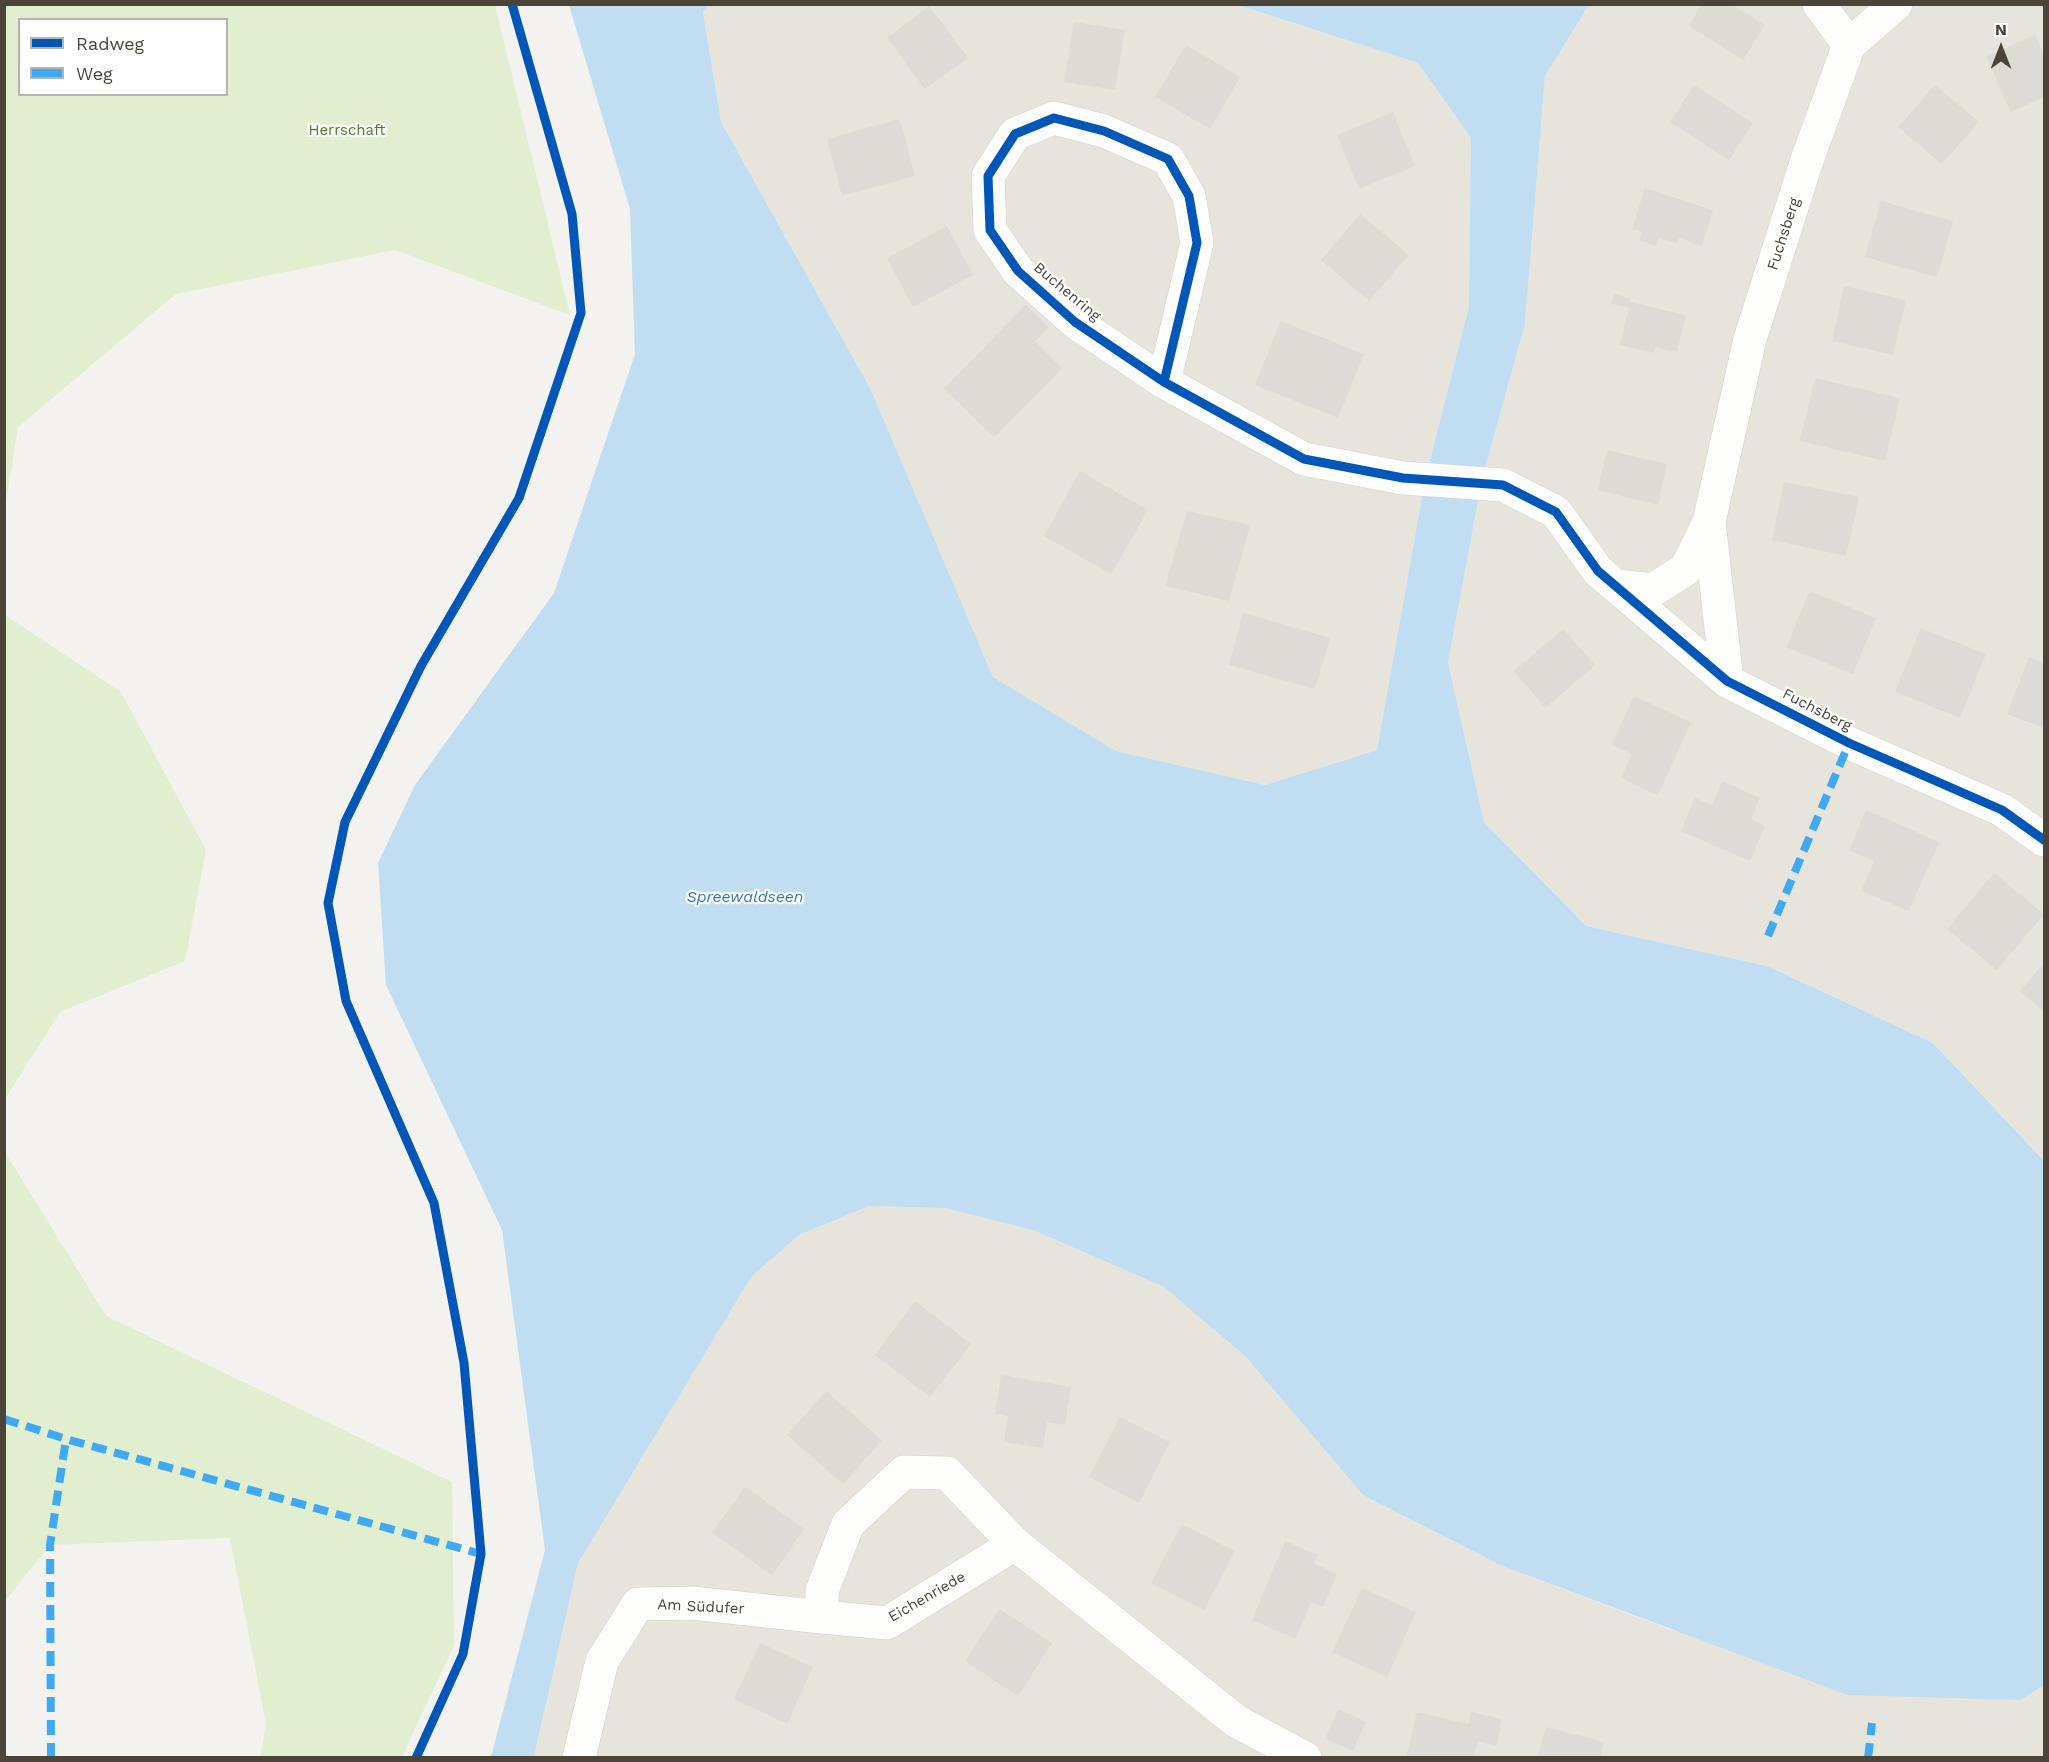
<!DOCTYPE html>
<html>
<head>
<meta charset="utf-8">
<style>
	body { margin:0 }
	#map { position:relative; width:2049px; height:1762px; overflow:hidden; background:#f4f2ee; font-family:"Work Sans",sans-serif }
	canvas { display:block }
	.frame { position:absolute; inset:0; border:6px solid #4b4439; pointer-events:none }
	.legend { position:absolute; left:18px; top:18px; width:210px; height:78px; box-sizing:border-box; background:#fff; border:2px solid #b7b4b0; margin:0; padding:8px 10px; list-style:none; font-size:18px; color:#4b4439 }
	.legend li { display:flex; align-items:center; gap:12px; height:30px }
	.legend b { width:30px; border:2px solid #b7b4b0 }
	.north { position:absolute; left:1971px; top:18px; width:60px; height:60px; -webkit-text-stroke:4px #fff; paint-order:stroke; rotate:0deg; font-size:16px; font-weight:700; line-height:24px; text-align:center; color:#4b4439 }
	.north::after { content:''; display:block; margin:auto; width:21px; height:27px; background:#4b4439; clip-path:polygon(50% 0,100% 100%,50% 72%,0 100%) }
</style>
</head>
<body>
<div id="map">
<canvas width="2049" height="1762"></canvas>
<div class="frame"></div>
<ul class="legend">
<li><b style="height:8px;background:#0057b8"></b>Radweg</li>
<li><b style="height:8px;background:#3fa9f5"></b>Weg</li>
</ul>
<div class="north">N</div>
</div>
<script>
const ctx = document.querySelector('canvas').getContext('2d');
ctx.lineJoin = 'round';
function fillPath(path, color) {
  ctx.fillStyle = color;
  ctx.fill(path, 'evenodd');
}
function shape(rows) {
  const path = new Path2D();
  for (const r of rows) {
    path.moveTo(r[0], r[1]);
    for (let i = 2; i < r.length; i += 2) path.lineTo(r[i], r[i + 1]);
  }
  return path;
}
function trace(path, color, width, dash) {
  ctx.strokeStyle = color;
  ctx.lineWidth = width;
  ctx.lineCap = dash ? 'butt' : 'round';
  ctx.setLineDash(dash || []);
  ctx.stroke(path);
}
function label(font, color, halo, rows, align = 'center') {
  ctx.font = font + ' "Work Sans",sans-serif';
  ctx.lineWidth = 4.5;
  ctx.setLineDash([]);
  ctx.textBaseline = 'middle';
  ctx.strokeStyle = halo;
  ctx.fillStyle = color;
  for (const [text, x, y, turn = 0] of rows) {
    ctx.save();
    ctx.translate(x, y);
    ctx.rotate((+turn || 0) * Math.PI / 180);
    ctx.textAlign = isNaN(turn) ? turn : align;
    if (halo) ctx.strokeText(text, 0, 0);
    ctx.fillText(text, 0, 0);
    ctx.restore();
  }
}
const residential = shape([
	[709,4,1238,5,1418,63,1471,138,1469,306,1425,480,1377,750,1265,785,1116,751,993,677,871,390,721,122,703,12],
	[1589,5,2044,5,2044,1161,1933,1043,1767,966,1586,926,1484,822,1448,663,1482,479,1525,324,1545,76],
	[869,1206,945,1208,1033,1230,1164,1287,1246,1357,1363,1495,1500,1565,1671,1630,2021,1700,2044,1685,2044,1758,534,1758,578,1563,660,1423,751,1277,799,1235]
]);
const green = shape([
	[5,4,495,5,570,315,395,250,176,294,18,427,5,509],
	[20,20,226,20,226,94,20,94],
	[5,615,121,692,206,850,185,961,60,1012,5,1099],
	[5,1152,106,1316,452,1482,454,1645,402,1757,260,1757,266,1724,230,1538,50,1545,5,1601]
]);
const water = shape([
	[569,5,709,5,703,12,721,122,871,390,993,677,1116,751,1265,785,1377,750,1425,480,1469,306,1471,138,1418,63,1238,5,1589,5,1545,76,1525,324,1482,479,1448,663,1484,822,1586,926,1767,966,1933,1043,2044,1161,2044,1685,2021,1700,1848,1695,1500,1565,1363,1495,1246,1357,1164,1287,1033,1230,945,1208,869,1206,799,1235,751,1277,578,1563,534,1757,491,1757,545,1550,502,1230,386,985,378,863,415,785,554,593,635,354,630,209]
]);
const building = shape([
	[1702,4,1731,4,1765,25,1743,60,1689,26],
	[929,6,968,58,925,89,887,38],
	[1074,22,1125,30,1115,90,1064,82],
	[2035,35,2044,55,2044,97,2011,112,1986,57],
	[1186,45,1240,77,1210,129,1155,97],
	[1694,85,1753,123,1729,160,1670,122],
	[1935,85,1979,122,1942,164,1898,127],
	[1393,112,1415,166,1359,189,1337,135],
	[900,119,915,176,842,196,827,139],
	[1645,188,1713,210,1702,246,1679,238,1677,244,1659,238,1656,246,1639,240,1642,232,1632,229],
	[1881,201,1953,221,1937,277,1865,257],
	[1360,214,1409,255,1369,301,1321,260],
	[947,226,973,275,913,307,887,258],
	[1844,286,1906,300,1893,355,1832,341],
	[1614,294,1631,299,1630,302,1686,315,1677,352,1655,347,1654,353,1620,345,1629,308,1612,304],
	[1026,304,1049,327,1035,341,1062,368,994,437,944,389],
	[1281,321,1364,354,1338,418,1255,385],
	[1815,378,1900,398,1885,461,1800,441],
	[1607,450,1667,464,1658,505,1598,490],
	[1080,471,1148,510,1111,574,1044,536],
	[1784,482,1859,497,1846,556,1772,540],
	[1187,511,1250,525,1229,601,1165,586],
	[1810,591,1876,618,1853,674,1786,647],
	[1243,613,1330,638,1315,689,1229,665],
	[1921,628,1986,654,1960,718,1895,692],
	[1563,629,1595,665,1545,708,1514,671],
	[2029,657,2044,663,2044,728,2007,714],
	[1634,696,1691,722,1658,796,1621,778,1632,754,1612,745],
	[1722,781,1760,798,1751,819,1765,826,1750,861,1681,831,1695,798,1712,805],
	[1866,810,1939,842,1909,911,1861,891,1874,861,1849,850],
	[1994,873,2044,914,1997,970,1947,929],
	[2044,963,2044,1012,2020,991],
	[915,1301,971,1344,930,1397,875,1355],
	[1001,1375,1071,1387,1065,1425,1047,1422,1043,1448,1004,1442,1008,1416,995,1414],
	[826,1391,882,1440,843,1484,787,1435],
	[1120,1417,1170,1442,1139,1503,1089,1477],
	[745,1487,804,1529,772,1575,712,1533],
	[1182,1524,1235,1551,1204,1610,1151,1583],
	[1285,1541,1318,1555,1314,1563,1337,1574,1323,1607,1311,1602,1296,1639,1252,1620],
	[1362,1588,1416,1612,1387,1677,1332,1652],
	[999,1609,1052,1643,1018,1696,965,1661],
	[760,1643,813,1667,787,1724,734,1699],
	[1338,1709,1366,1722,1353,1751,1325,1739],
	[1417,1712,1468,1724,1471,1712,1502,1719,1496,1746,1478,1741,1474,1758,1406,1758],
	[1546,1727,1604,1742,1600,1758,1538,1758]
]);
const minor = shape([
	[1819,4,1849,45],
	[1164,382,1197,243,1189,196,1168,159,1104,131,1054,118,1015,134,988,176,990,230,1018,271,1075,322,1164,382,1304,459,1403,478,1503,485,1556,512,1598,571,1727,681,1849,743,2002,810,2044,840],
	[1617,586,1653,590,1686,569,1709,522],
	[1727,681,1709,522,1750,339,1807,160,1849,45,1896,4],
	[1015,1544,887,1623,822,1617,822,1591,848,1524,904,1472,947,1473,1015,1544,1236,1721,1305,1758],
	[579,1758,602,1661,638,1604,692,1603,822,1617]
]);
const quiet = shape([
	[1768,936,1849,743],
	[4,1419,66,1439,481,1554],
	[51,1758,50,1545,66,1439],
	[1868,1758,1872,1723]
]);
const cycleway = shape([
	[1164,382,1197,243,1189,196,1168,159,1104,131,1054,118,1015,134,988,176,990,230,1018,271,1075,322,1164,382,1304,459,1403,478,1503,485,1556,512,1598,571,1727,681,1849,743,2002,810,2044,840],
	[416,1758,463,1654,481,1554,464,1363,434,1203,346,1001,328,903,345,822,421,666,519,498,581,313,572,214,512,4]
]);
const parkNames = [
	["Herrschaft",347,131]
];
const streetNames = [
	["Fuchsberg",1784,234,-72],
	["Buchenring",1067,292,40],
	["Fuchsberg",1817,710,27],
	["Eichenriede",927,1597,-30],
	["Am Südufer",701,1607,3]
];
const waterNames = [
	["Spreewaldseen",745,897]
];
fillPath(residential, '#e7e4dc');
fillPath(green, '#e1eecf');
fillPath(water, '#c0ddf1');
fillPath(building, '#dedbd6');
trace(minor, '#d2d0cb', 34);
trace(minor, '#fdfdfc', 33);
trace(quiet, '#3fa9f5', 8, [15, 8]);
trace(cycleway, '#0057b8', 9);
label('15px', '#4a7f2a', '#fff', parkNames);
label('15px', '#4b4439', '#fff', streetNames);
label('italic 16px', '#2e7ab2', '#fff', waterNames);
</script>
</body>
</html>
